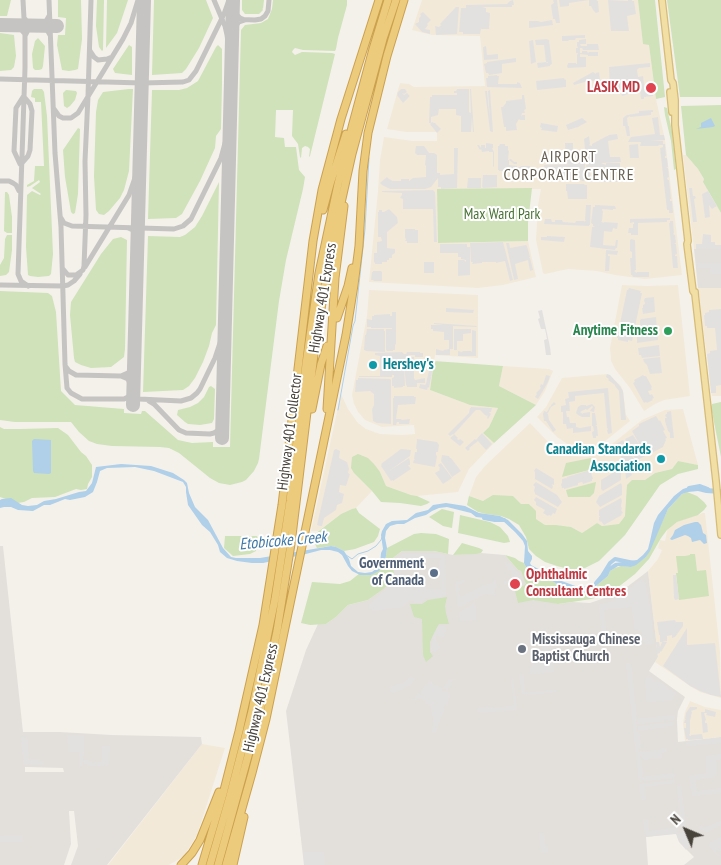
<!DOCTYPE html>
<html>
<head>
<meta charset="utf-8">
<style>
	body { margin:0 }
	#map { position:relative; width:721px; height:865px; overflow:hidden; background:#f4f1eb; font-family:"PT Sans Narrow",sans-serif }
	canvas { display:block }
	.north { position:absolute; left:661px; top:805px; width:50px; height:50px; -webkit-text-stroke:4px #fff; paint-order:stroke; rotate:315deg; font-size:14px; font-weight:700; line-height:20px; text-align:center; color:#47423a }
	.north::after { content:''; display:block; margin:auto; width:18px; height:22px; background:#47423a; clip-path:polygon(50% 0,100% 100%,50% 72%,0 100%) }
</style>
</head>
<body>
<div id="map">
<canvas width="721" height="865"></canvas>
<div class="north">N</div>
</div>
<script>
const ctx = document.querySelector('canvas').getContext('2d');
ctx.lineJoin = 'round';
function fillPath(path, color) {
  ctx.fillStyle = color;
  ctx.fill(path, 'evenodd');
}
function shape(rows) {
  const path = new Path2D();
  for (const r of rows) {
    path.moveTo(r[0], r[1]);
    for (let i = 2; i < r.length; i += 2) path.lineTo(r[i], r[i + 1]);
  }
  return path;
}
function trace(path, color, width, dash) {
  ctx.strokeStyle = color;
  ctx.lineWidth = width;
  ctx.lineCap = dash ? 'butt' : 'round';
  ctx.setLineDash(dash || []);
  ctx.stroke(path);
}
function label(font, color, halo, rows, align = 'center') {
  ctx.font = font + ' "PT Sans Narrow",sans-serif';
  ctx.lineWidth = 4;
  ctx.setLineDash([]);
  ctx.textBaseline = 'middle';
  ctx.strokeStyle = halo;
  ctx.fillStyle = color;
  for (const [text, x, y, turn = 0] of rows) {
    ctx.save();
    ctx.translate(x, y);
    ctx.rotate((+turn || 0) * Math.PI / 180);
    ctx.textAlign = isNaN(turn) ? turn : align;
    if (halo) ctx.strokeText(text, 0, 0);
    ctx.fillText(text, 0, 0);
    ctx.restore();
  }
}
const commercial = shape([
	[422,0,638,0,643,43,649,45,656,99,665,140,682,275,645,279,615,275,597,271,568,269,545,274,543,273,536,240,538,205,541,189,437,189,438,243,528,241,536,277,503,285,478,288,369,282,378,191,380,160,384,137,413,141,437,141,437,132,406,132,387,129,400,83,409,84,414,87,485,86,480,36,432,35,412,30],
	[683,155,686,155,698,169,704,179,703,182,721,213,721,249,694,249],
	[622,285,646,286,678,285,690,396,664,400,655,404,644,411,630,388,615,369,611,361,610,348],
	[698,288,721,288,721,396,712,396],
	[369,290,478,295,478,358,435,355,430,390,470,405,498,408,489,427,483,433,494,443,469,469,458,492,417,496,411,495,386,486,380,472,354,473,372,491,356,508,352,509,341,514,318,531,311,531,341,394,348,409,358,423,366,429,380,434,402,435,415,434,414,425,382,427,365,420,358,412,354,404,352,395,367,316],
	[503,366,549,369,553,371,545,391,536,405,499,386],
	[607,374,609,375,621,386,623,391,626,415,630,421,604,442,593,447,580,448,572,447,557,437,537,417,546,407,562,378],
	[683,409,698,465,678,461,672,469,655,473,645,480,640,480,626,511,625,516,619,524,602,526,597,523,582,533,571,527,556,525,545,525,536,519,530,504,521,504,513,496,483,501,469,496,476,477,485,466,530,423,551,445,569,456,588,457,607,448,642,420,665,410],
	[702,513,705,513,720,652,721,698,700,692,690,686,655,662,658,657,648,571,658,559,662,550,658,548,660,540,665,541,668,526,696,514,699,515],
	[690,701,705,707,721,710,721,737,685,741,683,723,685,712],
	[202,744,225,748,197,835,184,856,169,865,108,865]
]);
const industrial = shape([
	[694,249,721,249,721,288,698,288],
	[0,546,3,546,23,732,60,732,112,735,201,737,202,744,107,865,71,865,78,846,74,811,69,811,71,844,64,865,0,865],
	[25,767,63,768,64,772,25,772],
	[402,551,434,551,453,555,481,553,505,555,518,570,521,571,534,597,558,604,572,602,590,603,619,593,648,571,658,657,649,671,685,697,678,711,677,720,678,742,721,737,721,865,684,865,694,857,679,842,676,834,646,837,648,865,304,865,286,711,306,650,318,624,326,624,336,617,348,605,368,600,391,583,394,575,393,558]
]);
const green = shape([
	[0,0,11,0,7,16,0,16],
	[58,0,81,0,82,39,78,69,75,70,69,71,62,70,57,45,58,35,65,35,66,18,58,17],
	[97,0,104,0,103,50,102,51,99,47,96,26],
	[107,0,128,0,117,33,106,48],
	[154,0,206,0,213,18,199,48,186,69,182,73,152,75],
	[242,0,264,0,263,9,262,8,263,10,259,14,245,14,242,10],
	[273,0,347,0,347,5,338,38,336,49,335,51,303,50,295,48,293,50,292,52,295,55,302,52,332,53,335,54,310,156,309,157,310,149,308,147,305,146,302,148,301,158,300,157,298,144,292,136,293,110,276,110,275,137,284,138,285,147,296,147,299,170,305,177,303,189,286,260,279,301,259,459,258,463,254,471,246,480,242,482,230,485,219,483,210,478,179,453,169,448,160,447,112,446,97,444,89,441,79,432,71,422,15,422,0,420,0,291,48,293,52,296,56,312,61,391,75,405,124,409,124,413,141,414,142,411,145,411,178,440,192,443,213,442,213,447,230,447,241,30,245,25,261,23,268,19,272,9],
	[638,0,655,0,665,97,656,99,649,45,643,44],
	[667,0,721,0,721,97,680,97],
	[0,33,14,35,16,56,14,67,11,70,0,71],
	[38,38,45,46,43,66,42,69,39,70,35,70,33,68,32,54,35,41],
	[129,45,132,47,132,75,115,73,113,69],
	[218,45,222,49,222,83,221,129,216,136,215,148,200,181,182,214,176,218,148,219,152,90,179,90,187,88,198,81,216,47],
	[34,89,42,89,44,92,47,116,53,254,51,274,49,276,38,277,30,276,28,275,26,247,27,195,32,191,40,195,41,194,32,188,40,182,39,180,30,186,27,187,27,185,34,181,35,166,44,166,41,102,35,102,35,98,31,97,32,91],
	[129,89,133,89,129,171,124,190,120,198,109,211,104,215,99,214,96,210,94,176,96,112,98,100,103,92],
	[66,90,76,91,77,93,75,100,70,106,67,108,64,106,63,93],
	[721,105,721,213,703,182,704,179,698,169,686,155,681,106],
	[664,107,667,108,672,131,676,169,674,170,671,141,665,115],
	[78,128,80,129,78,194,75,213,73,214,71,212,65,177,63,150],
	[219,182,216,325,212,333,209,346,203,362,195,378,189,386,183,390,143,392,148,236,180,237,185,235,195,227,202,216],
	[532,188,528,223,528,241,438,243,437,189],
	[5,192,7,192,9,195,12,217,12,233,7,233,4,231],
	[7,235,12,235,12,250,9,272,6,275,0,276,0,265,4,258,5,239],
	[121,237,127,240,125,349,124,357,111,367,91,368,81,365,75,362,74,358,70,315,71,302,101,254,113,239],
	[434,361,503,366,499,386,536,405,494,443,483,433,489,427,498,408,470,405,430,390],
	[211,386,215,389,214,419,212,423,200,425,188,424,185,422,177,415,178,410,190,407,198,403,204,397,209,387],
	[721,402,721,457,711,407,712,404],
	[0,427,4,429,20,429,58,428,68,435,81,452,86,456,92,465,92,477,88,484,87,489,81,490,76,489,55,497,32,498,24,502,18,503,0,497],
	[358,454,368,458,374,464,380,472,386,486,411,495,417,496,430,502,427,504,421,506,400,503,381,502,372,491,354,473,351,468,352,457],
	[591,458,593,469,562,477,566,463],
	[678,461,698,465,698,469,678,474,660,485,625,535,599,561,585,568,572,570,557,566,545,562,536,556,529,549,526,537,519,525,509,519,501,516,486,514,478,512,467,505,469,496,483,501,493,495,513,496,521,504,529,504,536,511,536,519,545,525,556,525,571,527,582,533,597,523,602,526,619,524,625,516,627,485,632,480,645,480,655,473,672,469],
	[596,482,594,493,590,497,568,497,566,490],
	[687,492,697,496,704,502,707,506,704,510,698,515,677,522,667,530,661,538,649,559,635,574,617,588,606,595,591,599,572,602,558,604,533,600,518,603,515,591,526,584,521,571,518,570,505,555,515,558,519,561,524,563,526,567,539,573,557,584,578,593,591,590,608,576,610,571,615,568,621,566,631,567,646,557,668,509,682,494],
	[356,508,359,513,380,529,378,536,374,542,355,549,344,551,336,547,331,546,317,548,315,544,312,541,311,537,341,514,352,509],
	[442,509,454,512,452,528,443,526,429,517],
	[460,515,490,522,500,527,508,536,510,542,504,543,458,533],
	[421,533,436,534,449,539,448,554,434,551,402,551,393,558,394,575,391,583,382,590,368,600,348,605,336,617,326,624,310,625,301,623,312,582,340,584,350,581,360,573,371,575,385,563,387,548,414,534],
	[225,536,257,536,258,540,256,551,250,554,233,556,224,548],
	[462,543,479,548,483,550,481,553,476,554,453,555],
	[690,554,695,554,697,571,706,570,709,596,679,600,676,573,678,573,676,556,685,556,690,555],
	[447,597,445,606,446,613,449,624,439,624,434,633,430,642,430,652,433,656,426,662,423,655,422,619,414,617,410,604,422,604,428,600]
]);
const parking = shape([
	[513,0,514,5,512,5,512,7,482,7,486,8,486,12,490,13,489,29,481,29,480,34,463,34,463,32,459,32,461,8,466,8,466,5,507,4,510,1],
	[553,0,557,0,560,23,556,23,555,19,553,19,551,5,554,3],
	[559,0,596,0,598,1,599,12,596,13,593,10,591,6,589,6,589,0,569,3,569,6,560,7],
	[608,0,628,1,628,0,632,0,632,1,634,1,636,14,627,16,629,31,611,31],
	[456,7,459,7,457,34,436,35,435,26,439,27,441,25,440,24],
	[423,12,431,20,427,24,428,25,425,29,430,30,430,34,422,32,415,24,419,22,419,18,421,16,420,14],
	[552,20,553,25,529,28,529,21,538,21,541,22],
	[585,35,585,38,576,38,575,40,569,40,568,41,562,41,562,36],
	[547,39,549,40,552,64,550,65,550,66,538,68,537,63,546,62,547,63,548,62,546,62,544,45,536,45,535,40],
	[586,39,586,44,580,44,581,46,587,46,587,44,598,44,599,50,583,50,582,48,580,48,580,53,582,53,582,51,587,51,588,53,589,52,598,52,598,56,588,56,588,55,580,54,580,57,586,57,586,67,568,68,567,67,568,63,576,63,576,64,577,64,577,55,578,53,576,53,576,48,578,48,577,46,577,42,579,42,579,40],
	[533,40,536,62,531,64,529,41],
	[486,46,487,55,498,54,498,59,484,60,483,47],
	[516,58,516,62,502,64,502,73,489,75,488,73,486,73,484,64,487,63,487,62],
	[650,63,650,67,639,68,637,70,638,77,643,76,645,92,653,91,653,96,644,97,644,99,641,99,640,90,638,89,638,91,622,96,620,90,610,93,609,67],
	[593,72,596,74,596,73,599,72,600,80,585,82,574,85,573,83],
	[497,75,497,76,499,76,498,84,517,84,517,82,520,83,522,88,487,87,486,78,488,78,488,76],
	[564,78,565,80,566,79,566,87,537,90,536,81],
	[401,89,405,89,407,92,404,94,402,93,404,95,407,93,410,96,403,103,397,95,398,94,397,93],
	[457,89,469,89,469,112,471,113,470,89,471,89,474,132,473,132,472,118,471,132,461,132,461,116,456,115,456,109,439,109,438,115,431,117,431,123,432,122,434,123,435,123,441,129,437,133,430,124,431,123,429,123,430,97,432,97,432,95,457,95,457,93,454,93,454,91,456,91],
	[490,90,493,132,492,132,490,131,485,91,487,91,490,121,488,91],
	[522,95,524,95,526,109,524,110,525,113,522,113,521,117,522,115,525,115,525,120,520,120,519,119,516,124,517,130,506,131,506,127,504,127,501,107,503,107,506,103,506,101,522,99],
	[653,110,653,112,651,112,651,115,630,117,630,116,627,118,628,126,629,126,630,136,627,136,625,126,623,126,623,118,627,115,639,113,639,111],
	[658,117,660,135,664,135,665,140,650,141,663,141,663,144,665,144,666,156,665,156,665,158,667,158,668,167,666,167,668,168,669,177,667,178,668,180,669,180,671,199,670,199,670,201,672,201,673,213,669,213,669,210,667,210,660,148,663,147,663,145,659,145,658,146,640,146,641,142,628,142,631,137,655,134,652,118],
	[582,118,587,122,578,127,568,130,566,125],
	[541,123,558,126,557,132,541,130,542,128,540,127],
	[617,134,618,139,608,141,610,157,620,157,621,162,601,163,606,165,606,163,620,163,620,168,590,167,590,179,617,181,617,178,621,178,621,182,588,182,586,165,588,165,589,163,588,160,586,160,584,139,589,136,590,144,589,145,592,146,592,144,609,135],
	[486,143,493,144,493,148,492,148,494,152,494,166,493,167,493,152,489,152,489,151,482,152,481,149,480,150,477,145,479,145,481,148,481,145,485,145,485,148,486,148],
	[565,143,573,143,573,153,574,153,574,159,584,159,584,161,585,162,585,181,582,181,581,180,544,180,544,165,574,164,567,164,568,162,566,162],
	[500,144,505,144,505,146,508,146,508,150,509,151,508,160,511,159,514,162,517,162,517,164,514,164,509,160,509,165,517,166,517,167,520,167,521,166,530,166,530,171,499,171,499,170,498,170,498,146,499,146],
	[638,144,639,158,630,158,629,145],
	[416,146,424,146,429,153,434,153,437,155,437,173,440,173,440,175,454,174,454,148,458,148,457,188,441,189,441,187,438,187,438,178,431,187,425,189,390,189,382,185,380,183,387,177,389,179,393,181,401,181,401,179,409,179,409,181,413,178,426,177,426,166,425,165,426,155,417,155,415,153],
	[483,175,497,175,497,187,483,188,482,186],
	[468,178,481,178,481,188,467,188],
	[566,184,584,184,585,185,587,185,587,199,568,199,567,191,566,191],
	[689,188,692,188,693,196,695,196,696,198,694,199,697,222,693,222],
	[433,190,435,192,437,242,434,242,433,209,403,209,403,199,400,198,401,196,402,195,402,193,382,192,382,191],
	[708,191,717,206,712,209,709,205,710,217,705,218,702,194],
	[586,205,591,205,590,225,589,225,589,226,544,224,545,219,551,219,552,222,555,222,555,220,562,220,563,222,575,223,576,221,584,221,584,222,586,220,585,220],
	[595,205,615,206,616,209,613,209,613,210,602,209,602,210,603,211,602,221,601,221,603,223,604,222,618,223,617,229,613,228,612,232,604,231,603,245,615,246,616,240,618,240,617,248,616,248,615,250,590,247,592,227,595,227,593,226,593,224,591,223,593,207,595,207],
	[389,209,397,217,398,223,387,232,387,248,395,249,395,253,392,255,392,258,389,258,389,260,387,260,387,262,382,262,382,264,375,264,375,263,374,262,374,253,377,253,377,242,382,241,381,237,378,237,378,212,379,212,379,210,382,210,382,212,384,212],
	[670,218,670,220,667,220,667,222,638,223,638,235,631,235,631,233,628,233,629,228,633,228,633,224,634,224,634,222,630,223,630,219],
	[670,221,673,221,674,233,673,234,675,235,676,243,674,244,676,244,677,254,675,255,675,256,677,256,678,268,673,268,669,223,670,223],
	[405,229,415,229,415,230,418,230,418,243,407,243,407,241,405,241,406,239,405,238],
	[703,234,711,235,711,242,715,242,715,245,721,245,721,249,696,249,696,244,702,244],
	[547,236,565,237,564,242,541,240,541,237,547,237],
	[631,239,635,240,636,270,634,271,637,273,637,272,649,272,649,277,633,277,632,275,631,275,630,258,632,258,632,252,630,251,630,240],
	[503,242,513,280,510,281,505,261,496,263,496,262,482,262,482,263,472,264,473,262,471,262,470,243],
	[509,243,510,248,526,245,527,246,530,257,529,258,530,258,533,270,530,271,528,260,515,264,518,279,514,280,506,243],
	[440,244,467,244,467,247,470,247,470,275,458,276,458,260,464,260,466,262,466,260,461,259,461,257,458,257,458,253,440,253],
	[606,250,618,251,617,255,608,254,608,256,610,256,609,271,605,271],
	[424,262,434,262,434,273,424,273],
	[698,263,721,263,721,274,711,274,710,268,698,268],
	[373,271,381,271,382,272,382,281,374,281,373,280,371,280,372,272,373,272],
	[629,288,641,291,640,293,642,293,632,341,628,340,628,342,618,340,618,338,617,338,627,290,628,290],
	[654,297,655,312,643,314,642,308,643,308,643,305,645,304,644,300,645,298],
	[446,308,474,310,473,313,446,312],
	[721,309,721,385,716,386,716,393,711,393,707,354,710,353,710,351,717,350,715,328,707,328,707,326,705,326,704,315,705,315,705,313,709,312,709,310],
	[542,310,550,347,551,355,546,355,544,340,547,339,545,329,541,329,538,319,540,318,538,311],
	[392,312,396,312,396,344,395,345,395,350,393,350,393,351,387,351,386,350,386,329,392,329,392,328,371,328,371,327,367,327,367,319,372,320,372,316,374,316,374,315,390,314,390,316,392,316],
	[656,317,657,329,639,331,639,327,640,325,640,320,641,319],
	[434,323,477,326,476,327,453,326,453,349,450,349,450,355,436,355,436,349,443,351,444,350,449,349,449,340,444,340,444,332,433,331,433,329,431,329,431,325,443,325,434,324],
	[367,329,384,329,384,331,385,331,385,352,366,351,364,350,365,335,366,335],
	[454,329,471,329,471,333,463,334,463,341,457,341,457,350,454,350],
	[472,330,476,331,476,356,458,356,458,351,462,352,463,351,471,351,471,352,472,351],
	[657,330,658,340,637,343,637,337,638,332],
	[659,345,660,356,642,358,641,355,639,355,638,348],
	[402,352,404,354,406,354,407,352,420,352,420,353,423,353,423,357,415,357,415,355,408,355,409,357,414,357,414,378,415,380,425,378,425,383,417,383,417,387,407,387,407,386,406,385,404,363,405,386,403,386,403,387,394,388,394,386,392,386,392,378,394,377,394,375,392,375,392,377,359,377,359,376,380,376,380,356,375,355,375,353],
	[660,357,662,373,650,374,647,365,644,362,643,359],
	[429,362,434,363,429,388,428,387,427,390,419,388,420,384,425,385,426,384,430,366],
	[607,374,610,375,620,386,623,391,626,420,621,420,619,391,615,386,615,385,608,380,609,379,606,377],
	[546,375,550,376,548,382,538,399,535,397,537,394,536,393,541,388,540,387,541,384,543,385],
	[643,375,644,376,646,376,652,387,651,388,652,390,648,391,650,395,652,394,654,398,652,399,653,400,647,403,646,402,644,403,633,383,635,382,634,380],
	[358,378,390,379,391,380,391,424,377,423,373,421,372,409,374,405,374,394,370,391,355,392,356,380,358,380],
	[608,388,612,433,608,434,607,430,608,429,607,428,604,393,575,396,575,401,569,402,570,411,566,411,567,417,569,417,570,423,576,423,576,427,580,428,591,426,591,431,573,433,573,428,567,429,566,424,563,424,563,412,561,412,561,406,566,405,565,399,569,398,568,392],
	[394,396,414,396,414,397,416,397,415,404,398,405,396,419,401,419,402,420,410,419,409,424,399,424,399,422,397,422,396,425,393,425,393,398,394,398],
	[554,402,556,404,551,407,548,413,547,413,548,414,549,420,556,430,553,432,546,421,544,421,543,414,544,411,547,412,550,406,551,407,551,405],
	[592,404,595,407,594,412,590,411,593,407,592,406,587,410,586,409,580,412,583,414,583,413,590,412,590,417,582,417,578,415,576,413,578,407,581,405,586,405,586,406],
	[471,407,492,408,491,412,489,412,491,414,488,419,487,418,488,415,487,416,485,415,480,410,476,410,473,413,454,434,458,438,457,439,459,440,460,439,464,442,460,446,450,438,454,435,453,434,450,436,448,434,469,413,470,408,471,408],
	[671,411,674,438,670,438,670,433,668,431,665,421,665,418,667,418,665,416,666,414,667,414,667,412],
	[592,413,595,413,597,425,595,426,597,426,598,436,596,436,596,438,593,438,592,432,594,431,593,426,592,426],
	[656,416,659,421,660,420,665,430,663,431,667,438,665,439,666,440,663,447,650,454,649,453,647,454,646,453,644,453,645,456,636,461,625,439,633,435,641,447,632,431,639,426,639,424],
	[482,433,492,444,486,450,478,441,469,448,470,449,468,451,465,448,475,439,476,440],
	[417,439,437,442,439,445,438,452,436,452,436,455,437,456,435,467,413,463,414,460,415,459,414,459,415,452,417,452,417,449,416,449],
	[623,440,636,463,629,467,632,475,626,479,625,468,626,462,625,462,614,448,615,446,614,445],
	[336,449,340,451,339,458,347,462,349,469,348,473,350,474,346,486,340,485,339,492,344,494,342,503,337,505,336,510,324,518,322,526,320,526,317,525,334,450],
	[401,449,411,450,410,456,389,471,409,458,410,461,410,465,408,465,411,469,393,481,393,480,391,481,381,466,382,465,381,464],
	[442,455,449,456,450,458,451,458,461,471,452,477,441,461],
	[441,463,452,478,443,484,435,473,440,470,439,469,440,468,438,465],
	[536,468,554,479,554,485,552,484,553,487,552,489,535,479,535,472,534,471],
	[621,468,621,480,603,491,601,489,601,480],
	[590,470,593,479,592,479,592,481,583,484,582,482,578,483,578,485,564,489,564,488,562,488,561,484,562,483,562,479,566,478,566,479,567,477],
	[536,482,557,495,562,502,558,507,535,494,535,493,534,491,535,487,533,485],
	[621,483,622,486,622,495,600,507,596,502,599,496],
	[536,497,557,509,555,514,553,513,551,516,549,515,548,516,543,513,545,510,536,505,536,502,534,500],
	[621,498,622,501,621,506,622,509,621,510,623,513,621,514,622,515,604,525,601,521,600,522,599,520,599,517,601,516,599,516,599,510],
	[403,554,419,554,420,555,420,554,443,554,443,555,445,556,446,596,429,599,428,597,421,603,414,603,414,601,410,600,403,607,372,611,372,609,369,609,369,604,376,599,395,579,396,580,396,576,395,575,394,560],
	[404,557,404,558,441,558,441,560,439,560,441,590,440,590,440,589,426,589,426,585,417,585,416,590,413,590,413,585,406,585,405,587,401,587,399,586,398,584,400,584,401,561,399,560],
	[504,562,511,564,522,578,504,585,504,582,513,578,511,570,509,571],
	[673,575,676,575,679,599,675,600,674,598],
	[642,579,644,582,645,582,650,608,654,644,645,645,645,642,643,642,642,630,639,631,638,629,635,629,631,603,629,604,631,604,631,607,604,610,607,639,602,640,599,605,611,602,626,590,628,594,630,594,627,590],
	[465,580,466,581,458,586,460,590,458,592,461,597,482,586,493,583,493,580,495,580,497,587,495,588,495,595,485,594,458,608,455,582],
	[475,601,476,620,460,621,459,612,467,608],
	[675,620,676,622,683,622,683,626,675,637,672,638,672,635,667,636,667,641,662,642,667,642,661,652,660,651,660,653,657,654,656,642,659,642,660,647,662,642,660,642,660,635,659,635,657,622],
	[438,626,445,626,446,631,444,634,445,636,441,638,438,635,435,637,440,648,435,652,434,650,431,652,433,637],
	[687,628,687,645,715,643,721,697,711,695,700,691,690,686,663,666],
	[551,644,554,672,530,674,530,668,532,667,531,662,533,659,536,659,537,658,543,658,542,645],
	[629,663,631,664,637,719,675,715,674,720,668,721,668,719,664,719,664,721,638,724,637,719,636,719,637,731,639,732,641,749,639,749,639,752,660,750,660,749,667,748,667,752,662,753,662,758,643,760,642,757,640,756,640,758,641,758,643,775,642,775,641,777,674,773,674,774,675,774,675,778,644,781,644,780,642,780,642,782,639,781,626,664],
	[519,674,523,674,525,693,556,690,556,692,526,695,526,694,522,694],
	[649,675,657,682,658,680,676,694,673,697,673,700,647,702,645,678],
	[411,676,415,679,411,685,398,691,391,693,390,687,404,683],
	[511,678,513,678,517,710,478,713,477,708,493,707,493,708,512,706,514,704],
	[449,679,453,680,451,683,452,684,447,691,450,694,447,706,445,705,443,707,443,708,445,709,439,722,436,733,431,732,434,724,435,724,433,723,433,717,434,717,432,716,431,707,432,705,431,706,425,703,426,702,420,698,419,699,417,699,417,700,411,700,411,699,417,699,415,698,418,693,442,706,421,694,422,692,421,691,426,684,427,685,429,680,433,682,432,684,443,688,442,690,445,692,447,690,443,688],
	[690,707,697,707,697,709,691,711,692,712,690,721,690,734,689,735,691,736,691,735,702,734,703,739,688,740,688,739,686,739,684,728,686,728,686,723,684,723,685,720,686,720,685,719,686,713],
	[705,709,716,712,715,717,706,715,707,713,704,713,706,720,705,721,705,723,707,723,708,732,703,733,701,712,705,712],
	[674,722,674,725,669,726,669,727,638,731,638,726],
	[67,735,84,735,83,766,80,766,79,764,79,752,69,752],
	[21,737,27,737,29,759,39,760,40,761,44,761,44,765,30,765,29,763,28,764,24,765],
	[721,738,721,743,687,746,686,741],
	[102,746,110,746,109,765,87,766,87,764,84,764,84,760,91,761,92,763,102,762],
	[721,754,721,759,716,760,716,759,715,760,716,760,717,776,715,776,715,777,695,780,697,791,721,788,721,793,692,796,692,792,696,791,691,791,690,781,691,780,689,779,689,776,706,773,707,774,706,757,707,756],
	[675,780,675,783,645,787,646,799,641,800,639,784],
	[677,785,681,785,686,827,681,827],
	[648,819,649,831,648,831,649,832,650,831,679,827,679,831,677,831,677,833,647,837,647,835,645,835,643,820],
	[721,821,721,825,717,826,717,827,707,832,702,831,698,827,702,825,704,828],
	[685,831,687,833,692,842,686,850,679,841,677,834],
	[539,833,544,833,545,846,548,846,548,853,541,853],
	[23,835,23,842,0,842,0,836],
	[720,837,721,838,721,841,719,842,721,842,721,850,718,851,718,849,715,852,721,856,719,857,714,852,709,846,710,844,710,843],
	[303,852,324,852,325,865,305,865]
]);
const water = shape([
	[711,118,715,126,713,127,696,129,701,127,701,123],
	[34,439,51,440,51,473,49,474,34,473,33,471,32,441],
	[121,464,151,466,173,473,184,480,187,483,189,493,195,507,208,520,223,548,231,557,236,558,260,558,331,546,336,547,344,551,349,559,351,566,358,572,365,573,372,572,377,568,380,564,381,553,383,549,381,535,382,531,386,524,392,521,407,520,416,513,428,510,433,505,446,503,465,506,479,513,500,516,508,520,522,534,527,541,528,551,532,556,532,559,530,563,531,565,559,580,578,587,591,586,601,578,609,567,615,563,637,560,643,555,648,549,650,541,654,523,658,515,674,496,683,489,689,487,721,489,721,494,706,493,698,491,688,492,682,494,668,509,650,551,646,557,636,565,631,567,618,566,615,568,610,571,608,576,591,590,578,593,557,584,539,573,526,567,524,563,525,546,523,541,515,532,502,520,476,517,471,513,447,507,439,508,432,511,426,515,415,518,404,524,397,524,390,526,386,531,385,538,387,548,385,563,379,571,371,575,360,575,352,571,348,566,342,555,338,552,330,550,321,550,302,555,263,563,252,563,237,561,227,558,220,552,218,545,210,532,202,525,188,505,186,492,186,487,183,482,154,471,135,467,107,468,100,471,97,482,93,492,85,497,70,500,65,499,50,505,44,505,33,511,18,510,11,507,4,507,0,508,0,500,2,499,11,498,22,505,28,506,37,505,44,501,56,499,79,492,86,491,92,483,96,467],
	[695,522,698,522,701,525,703,533,706,535,707,543,704,544,700,540,692,542,691,538,688,536,685,535,672,540,670,539,673,535,675,530,684,525]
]);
const stream = shape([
	[338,410,353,326,355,321,365,229,369,158],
	[346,555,352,559,358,554,368,551,376,546,381,540,382,537]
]);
const river = shape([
	[689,488,700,486,708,489],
	[484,518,495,520,504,520],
	[533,570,549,578],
	[596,583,602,576,610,563,615,559,634,563]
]);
const taxiway = shape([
	[23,0,25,36,25,68,18,274,21,281,28,286],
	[49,0,55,153,61,227,65,364,67,388,71,393,82,399,124,399,130,396,134,388],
	[142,0,143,24],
	[214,0,225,26,227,35,232,72],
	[49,16,45,23,39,26,46,28,50,35],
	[25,19,28,23,36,26,28,30,25,36],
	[229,19,255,20,261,19,265,16,268,11,269,0],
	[12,25,20,28,24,33],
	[233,50,234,28,239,22,245,20,240,18,235,13,234,10,234,0],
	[90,51,94,57,98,60,107,59,112,57],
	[0,79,142,83,183,82,189,80,196,71,224,14,229,0],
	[54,109,59,116,63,118,71,118,78,113,123,39,131,23,138,0],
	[20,164,14,151,16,108,23,97],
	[21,164,28,156,30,150,32,111,30,104,24,97],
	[0,181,9,181,13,183,16,185,19,191],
	[61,218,64,223,72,226,174,229,183,226,191,219,221,158,227,136,231,115],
	[128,228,133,230,138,238],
	[85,267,129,195,137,172,140,158],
	[63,269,68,275,76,275,83,270,84,266,86,215,85,161,88,96,91,0],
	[0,285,63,286,68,285,74,281,80,274],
	[66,367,69,371,76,375,121,376,130,372,134,365],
	[121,376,128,379,131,386,131,393,139,399,181,401,191,398,197,393,200,389,215,358,223,334,225,320],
	[149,401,154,404,179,430,186,433,210,434,214,433,219,430,222,420]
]);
const runway = shape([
	[0,25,57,26],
	[133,405,144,0],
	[222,438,233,0]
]);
const primary = shape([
	[662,0,671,80,673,83,675,100,675,125,688,241,687,244,693,291,695,294],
	[670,92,672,112],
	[695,292,695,294,707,400,716,481,721,535]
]);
const highway = shape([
	[323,210,330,184,346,134],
	[337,318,348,286,352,268],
	[312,409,321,364,327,346],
	[327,409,335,278,344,206],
	[181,865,192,853,200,840,219,792],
	[202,865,223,794,239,731,263,625,282,505,313,241,322,190,341,119,379,0],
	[210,865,230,796,252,711,275,599,290,501,306,364,319,273,338,184,352,127,373,49,388,0],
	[218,865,259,716,277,631,291,544,315,346,323,297,335,230,352,154,383,39,396,0],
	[226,865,252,773,266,719,346,335,354,285,359,246,363,171,368,133,387,56,404,0],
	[233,865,244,817]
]);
const markers = [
	[651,88,6,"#e0444e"],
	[668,331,5,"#2e9e5b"],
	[373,365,5,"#0f9aa8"],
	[661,459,5,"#0f9aa8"],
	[434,573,5,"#5c6f8a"],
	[515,584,6,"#e0444e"],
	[522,649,5,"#6b7280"]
];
const healthNames = [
	["LASIK MD",640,88],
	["Ophthalmic",526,575,"left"],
	["Consultant Centres",526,592,"left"]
];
const parkNames = [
	["Max Ward Park",502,215]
];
const streetNames = [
	["Highway 401 Express",323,298,-81],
	["Highway 401 Collector",290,432,-83],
	["Highway 401 Express",261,698,-77]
];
const leisureNames = [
	["Anytime Fitness",658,331]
];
const cultureNames = [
	["Hershey's",383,365],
	["Canadian Standards",651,450,"right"],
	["Association",651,467,"right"]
];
const serviceNames = [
	["Government",424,564],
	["of Canada",424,581]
];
const worshipNames = [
	["Mississauga Chinese",532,640],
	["Baptist Church",532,657]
];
const neighbourhoodNames = [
	["AIRPORT",569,157],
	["CORPORATE CENTRE",569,175]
];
const waterNames = [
	["Etobicoke Creek",283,541,-5]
];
fillPath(commercial, '#f2e9d9');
fillPath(industrial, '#e3e0dc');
fillPath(green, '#cfe2b9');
fillPath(parking, '#e3e1df');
fillPath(water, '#b0cfe8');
trace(stream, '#b0cfe8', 1);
trace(river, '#b0cfe8', 4);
trace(taxiway, '#c6c4c2', 5);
trace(runway, '#c6c4c2', 14);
trace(primary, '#d6bc77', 8);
trace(highway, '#cba14e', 9);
trace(primary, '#f2dfa6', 5.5);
trace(highway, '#edcb7d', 7);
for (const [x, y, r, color] of markers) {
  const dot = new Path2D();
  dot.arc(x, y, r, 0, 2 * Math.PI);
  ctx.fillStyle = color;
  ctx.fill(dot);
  trace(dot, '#fff', 2);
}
label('bold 15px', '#be3a42', '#fff', healthNames, 'right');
label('15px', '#497234', '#fff', parkNames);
label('15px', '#47423a', '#fff', streetNames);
label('bold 15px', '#27864d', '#fff', leisureNames, 'right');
label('bold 15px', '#0d838f', '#fff', cultureNames, 'left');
label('bold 15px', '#4e5e75', '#fff', serviceNames, 'right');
label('bold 15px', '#5b616d', '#fff', worshipNames, 'left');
ctx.letterSpacing = '1px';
label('16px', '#686052', '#fff', neighbourhoodNames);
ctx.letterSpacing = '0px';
label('italic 16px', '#3f78a6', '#fff', waterNames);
</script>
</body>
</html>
